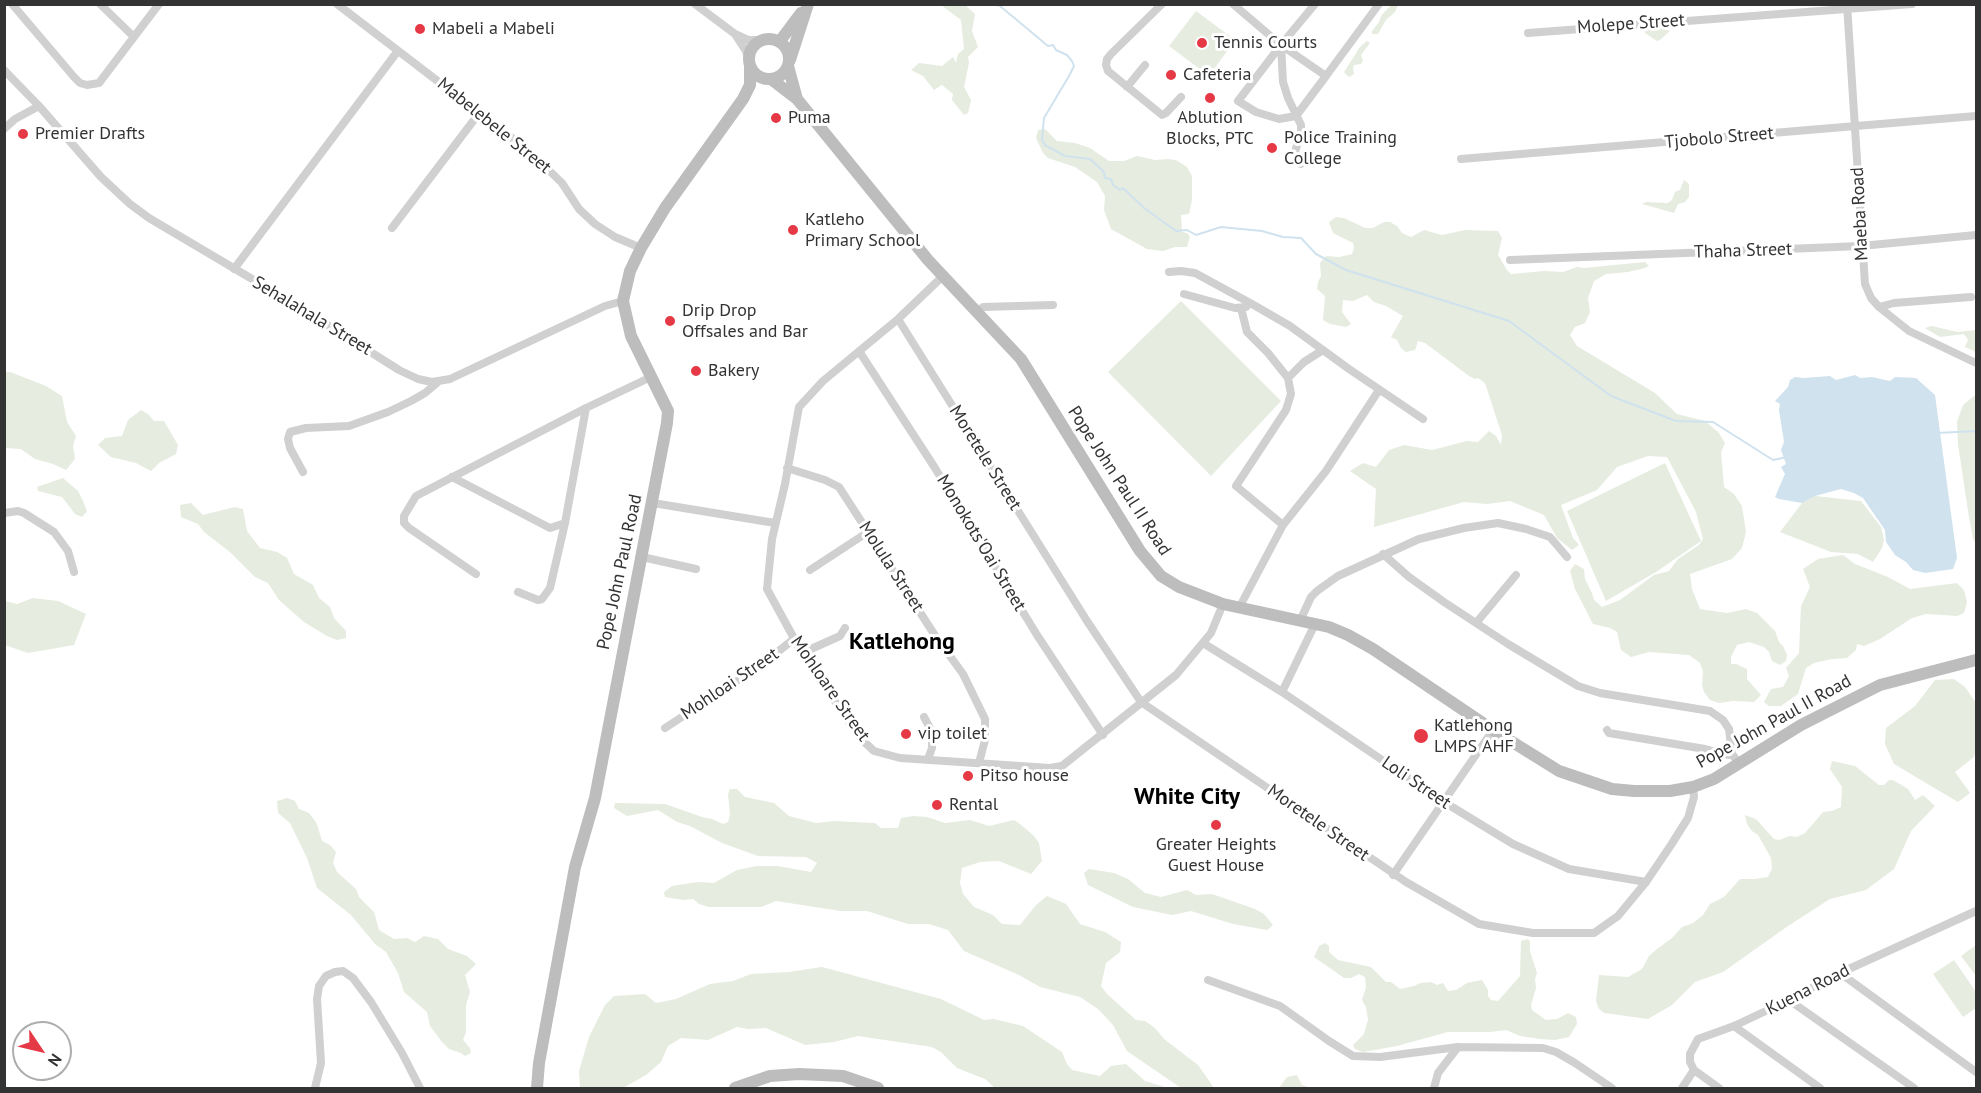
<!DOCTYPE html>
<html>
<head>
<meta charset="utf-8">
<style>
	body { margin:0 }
	#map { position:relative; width:1981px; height:1093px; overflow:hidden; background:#fff; font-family:"PT Sans",sans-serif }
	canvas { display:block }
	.frame { position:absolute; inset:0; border:6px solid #333; pointer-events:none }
	.north { position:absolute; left:12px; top:1021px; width:60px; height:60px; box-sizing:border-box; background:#fff; border:2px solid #adadad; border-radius:50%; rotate:125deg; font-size:16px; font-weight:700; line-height:24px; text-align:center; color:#333 }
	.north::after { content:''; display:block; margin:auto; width:21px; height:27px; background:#e63946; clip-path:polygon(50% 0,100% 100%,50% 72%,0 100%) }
</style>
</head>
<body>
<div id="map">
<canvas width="1981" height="1093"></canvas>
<div class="frame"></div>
<div class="north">N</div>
</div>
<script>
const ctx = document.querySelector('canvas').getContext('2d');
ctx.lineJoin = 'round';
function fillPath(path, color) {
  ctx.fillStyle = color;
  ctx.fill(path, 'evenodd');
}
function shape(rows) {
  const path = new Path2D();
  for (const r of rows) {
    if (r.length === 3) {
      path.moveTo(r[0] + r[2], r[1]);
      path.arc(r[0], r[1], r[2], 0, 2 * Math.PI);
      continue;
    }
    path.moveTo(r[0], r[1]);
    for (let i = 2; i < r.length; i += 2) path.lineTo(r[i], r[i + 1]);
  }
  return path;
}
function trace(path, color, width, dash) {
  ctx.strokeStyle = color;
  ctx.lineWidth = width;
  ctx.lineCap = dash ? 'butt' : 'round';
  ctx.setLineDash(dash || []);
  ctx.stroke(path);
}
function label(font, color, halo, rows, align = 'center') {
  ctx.font = font + ' "PT Sans",sans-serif';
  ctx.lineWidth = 6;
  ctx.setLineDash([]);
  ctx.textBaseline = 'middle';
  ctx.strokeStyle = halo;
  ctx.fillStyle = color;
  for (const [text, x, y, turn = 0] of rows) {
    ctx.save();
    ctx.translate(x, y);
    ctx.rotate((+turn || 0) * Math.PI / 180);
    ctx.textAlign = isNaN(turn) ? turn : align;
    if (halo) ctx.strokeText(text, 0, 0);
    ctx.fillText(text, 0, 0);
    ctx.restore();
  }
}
const green = shape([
	[941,5,965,5,975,14,972,31,978,47,968,57,969,63,964,87,971,100,968,113,964,115,952,100,953,94,942,85,934,90,923,76,911,70,919,63,942,66,953,57,956,63,958,54,964,49,961,20],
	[1391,5,1398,5,1395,12,1386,20,1378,34,1372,34,1372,31,1379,22,1381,16],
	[1196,11,1235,40,1209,76,1169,46],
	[1659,27,1670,31,1660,40,1657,41,1645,33,1644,28],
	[1367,41,1370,43,1361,55,1363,61,1361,64,1354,65,1353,68,1354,74,1349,77,1344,72,1360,47],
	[1045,129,1057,141,1075,143,1090,148,1109,161,1124,161,1137,156,1155,160,1168,159,1176,160,1187,167,1192,176,1192,200,1189,214,1181,215,1182,232,1187,233,1190,237,1187,247,1175,247,1163,251,1147,249,1111,229,1104,210,1105,196,1097,182,1075,167,1048,158,1043,153,1036,138,1038,130],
	[1684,180,1689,184,1689,197,1685,202,1678,204,1674,213,1642,204,1646,202,1668,203,1672,200,1675,192,1680,190],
	[1336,217,1344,218,1365,228,1373,228,1384,222,1390,222,1397,226,1402,233,1411,237,1424,230,1442,235,1465,230,1498,231,1502,238,1498,255,1507,270,1511,274,1544,271,1563,272,1577,267,1584,268,1645,262,1649,266,1645,268,1628,272,1606,274,1594,281,1588,298,1590,312,1585,323,1575,327,1570,335,1577,346,1655,393,1677,414,1705,421,1719,433,1725,443,1721,452,1724,487,1734,494,1742,506,1746,532,1742,548,1732,559,1690,574,1692,589,1700,609,1727,613,1746,609,1757,613,1775,631,1779,642,1783,646,1787,655,1786,661,1780,665,1772,661,1769,652,1764,647,1749,642,1737,645,1731,657,1731,664,1736,664,1747,669,1747,679,1761,695,1754,702,1733,701,1719,703,1710,700,1704,692,1702,685,1703,671,1700,663,1689,655,1649,652,1631,657,1621,650,1617,632,1610,628,1593,624,1575,589,1570,571,1575,564,1584,569,1585,579,1592,593,1594,600,1602,607,1620,600,1654,575,1669,571,1678,559,1699,545,1703,539,1696,512,1667,457,1648,456,1617,467,1597,490,1561,505,1573,538,1579,545,1572,550,1557,538,1544,515,1510,501,1487,504,1464,502,1374,527,1376,489,1350,471,1363,463,1376,467,1389,450,1404,445,1432,450,1467,441,1478,442,1489,431,1496,436,1501,445,1502,435,1485,383,1478,378,1475,379,1469,376,1425,343,1418,341,1415,350,1406,352,1401,348,1397,340,1391,337,1403,316,1386,306,1374,302,1367,295,1353,301,1343,300,1342,312,1351,324,1346,327,1330,324,1323,320,1325,296,1317,289,1318,282,1321,276,1320,263,1326,256,1339,257,1352,254,1354,248,1353,243,1333,233,1329,222],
	[1181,301,1281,401,1211,476,1108,372],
	[1932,326,1957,332,1976,330,1976,352,1965,347,1968,340,1964,334,1940,337,1925,328],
	[5,372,10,372,46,386,62,396,67,422,76,436,73,446,75,459,66,470,53,464,35,459,21,449,5,448],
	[1974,396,1976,396,1976,543,1973,539,1968,511,1958,444,1957,422,1963,405],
	[141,410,148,414,154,421,164,421,178,445,176,454,159,463,151,471,136,463,111,457,98,445,105,438,122,436,128,420],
	[1665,463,1701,541,1656,572,1606,601,1567,511],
	[63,478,78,491,83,501,87,511,82,517,75,514,62,497,38,491,37,487],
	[1815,496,1861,501,1881,527,1884,540,1882,548,1873,562,1858,554,1831,552,1780,532,1802,503],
	[191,503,203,515,235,507,243,509,247,531,260,548,277,552,287,558,294,574,313,585,319,598,330,607,334,618,346,631,346,638,337,640,327,636,304,622,279,600,268,583,255,577,230,552,204,532,198,524,181,517,180,505],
	[1843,555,1855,564,1888,577,1910,589,1957,583,1964,590,1967,602,1964,613,1957,616,1926,614,1912,618,1880,639,1864,646,1857,644,1856,650,1847,658,1832,659,1814,663,1806,668,1798,694,1781,706,1769,706,1764,702,1771,689,1783,687,1789,676,1786,668,1799,653,1801,606,1810,587,1803,569,1818,559],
	[33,598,58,601,86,614,74,645,28,653,5,645,5,601,17,604],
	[1954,679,1965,687,1976,703,1976,748,1974,757,1955,772,1970,793,1958,802,1894,764,1885,744,1886,728,1915,706,1935,680],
	[1832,761,1855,766,1879,785,1884,785,1889,780,1893,780,1908,789,1915,800,1923,795,1935,806,1911,831,1894,869,1866,890,1830,899,1788,926,1723,972,1695,982,1672,1005,1648,1019,1604,1013,1599,1009,1596,1001,1599,975,1628,977,1642,969,1649,956,1657,949,1672,938,1682,927,1693,923,1703,915,1710,904,1724,897,1740,879,1755,879,1768,877,1772,869,1771,858,1758,835,1752,831,1747,824,1745,815,1756,819,1774,839,1779,840,1790,836,1797,837,1805,833,1823,812,1832,811,1841,807,1842,787,1830,769],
	[730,789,737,789,745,797,774,803,789,816,816,823,834,821,875,823,881,828,898,828,901,818,913,816,927,817,945,823,970,820,989,826,1014,820,1020,824,1034,836,1039,843,1042,861,1031,874,999,861,980,862,962,868,960,883,963,894,974,907,993,915,1002,924,1020,925,1036,905,1047,896,1066,904,1080,924,1105,932,1121,942,1120,952,1106,963,1101,986,1107,994,1136,1020,1145,1021,1155,1028,1164,1039,1198,1065,1214,1088,1181,1088,1127,1051,1113,1025,1098,1009,1080,997,1040,987,1019,975,964,951,948,930,929,924,908,924,867,911,841,911,776,901,761,907,709,907,699,904,693,899,683,900,665,897,664,892,672,886,698,882,714,883,737,870,757,866,778,866,811,872,817,863,806,857,758,856,722,843,690,826,677,822,658,810,627,816,614,808,615,803,665,804,702,817,712,819,723,824,728,822,730,815,728,794],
	[287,798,295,801,299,809,309,813,317,824,322,841,330,845,336,852,333,863,337,872,356,889,359,897,374,912,379,930,394,939,407,938,415,942,424,936,438,939,448,949,467,956,476,964,465,975,470,992,466,1005,466,1032,463,1040,470,1048,471,1053,465,1056,461,1053,449,1049,442,1042,430,1026,427,1012,404,992,398,973,386,952,375,944,351,915,317,888,307,858,290,823,278,813,277,801],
	[1089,869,1114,873,1128,879,1145,893,1161,897,1187,890,1196,895,1212,894,1255,909,1264,914,1273,925,1267,930,1233,924,1191,911,1172,915,1133,907,1088,885,1084,873],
	[1528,939,1530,942,1530,951,1537,973,1535,979,1536,988,1531,1005,1532,1010,1546,1020,1557,1019,1568,1013,1576,1017,1577,1024,1569,1037,1555,1040,1540,1039,1520,1036,1506,1030,1490,1032,1448,1032,1397,1046,1363,1052,1355,1049,1353,1045,1364,1034,1368,1020,1366,1007,1362,1000,1366,987,1365,977,1359,974,1351,978,1344,978,1314,957,1319,946,1325,943,1329,946,1329,952,1338,960,1371,967,1386,982,1391,982,1400,989,1414,986,1420,983,1431,982,1437,985,1443,983,1448,991,1456,990,1467,983,1482,980,1488,990,1488,996,1491,1000,1498,1001,1520,976,1521,941],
	[1976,945,1976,976,1961,956],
	[1954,960,1976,992,1976,1008,1963,1017,1933,974],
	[822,967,941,999,984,1020,994,1019,1023,1026,1062,1052,1067,1064,1072,1070,1100,1076,1111,1066,1126,1064,1145,1081,1168,1088,995,1088,985,1079,957,1068,941,1052,932,1047,858,1036,834,1042,805,1045,766,1028,748,1029,737,1027,708,1040,681,1038,668,1046,661,1062,646,1075,623,1088,580,1088,579,1071,589,1037,605,1005,614,996,645,994,656,1003,676,999,710,984,733,981,751,974,789,972],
	[1297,1075,1302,1085,1311,1088,1279,1088,1287,1077]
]);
const water = shape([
	[1855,375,1860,378,1872,377,1890,381,1895,377,1916,378,1935,395,1957,558,1953,569,1925,573,1913,570,1906,562,1895,555,1886,542,1885,530,1863,498,1854,493,1841,489,1815,496,1802,503,1779,499,1775,497,1785,474,1781,467,1786,464,1781,450,1784,442,1779,410,1780,404,1775,401,1788,387,1790,380,1795,377,1804,378,1830,376,1836,380]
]);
const stream = shape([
	[993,4,1000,6,1048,46,1053,45,1056,50,1067,55,1072,61,1074,66,1069,76,1044,118,1042,140,1045,145,1065,156,1090,159,1104,172,1105,178,1111,179,1113,185,1120,190,1123,188,1144,208,1176,231,1187,230,1196,235,1221,227,1262,231,1283,237,1301,238,1316,254,1346,270,1509,321,1611,396,1676,421,1713,422,1773,460,1787,457],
	[1937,433,1976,431]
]);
const street = shape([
	[12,4,74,77,80,83,87,85,99,83,159,4],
	[100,4,134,37],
	[337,4,529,151,562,183,579,209,595,224,615,237,641,248],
	[695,4,735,34,748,40,761,40],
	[1162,4,1111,54,1107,59,1106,65,1108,71,1162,115,1166,113,1181,97],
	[1233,4,1281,45,1315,4],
	[1847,4,1865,284,1871,298,1879,307,1909,331,1976,363],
	[1528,33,1912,4],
	[735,34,746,51,749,61],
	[1281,45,1238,101,1256,112,1279,119,1296,116,1326,76],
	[1281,45,1326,76,1379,4],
	[1281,45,1283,82,1288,98,1301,125,1301,132,1295,152,1301,164],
	[4,70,39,106,101,177,130,204,149,218,296,305,399,370,418,379,432,382,450,379,605,306,623,301],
	[1127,87,1145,65],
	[4,129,15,119,39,106],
	[1461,159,1976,116],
	[392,228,480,112],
	[1510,260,1861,246,1976,235],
	[234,269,397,52],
	[1169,272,1181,271,1195,273,1252,304,1290,326,1349,369,1423,419],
	[943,276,898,319,823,381,799,407,785,484,772,539,767,589,802,653,860,738,874,751,900,758,1050,768,1062,766,1176,675,1211,633,1223,604],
	[1184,294,1235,308,1246,307],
	[1879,307,1894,303,1971,297],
	[1241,308,1247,332,1268,353,1288,378,1291,394,1286,410,1236,486,1283,525],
	[977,312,983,307,1053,305],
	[898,319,1087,621,1141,702,1406,882,1479,924,1533,933,1594,933,1618,916,1646,882,1671,845,1688,818,1694,797,1693,787],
	[859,351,935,468,1037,635,1103,735],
	[1288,378,1304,362,1323,350],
	[787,468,825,480,839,487,934,634,963,674,985,719,985,740,979,763],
	[303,472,290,448,288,439,290,432,306,428,349,426,388,412,411,401,425,393,438,382],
	[452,477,550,528,565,523],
	[653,503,775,523],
	[4,513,18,511,24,513,54,532,68,551,74,572],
	[1383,554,1409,577,1444,602,1508,644,1578,686,1600,693,1710,711,1723,720,1729,729,1732,754],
	[642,557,696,569],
	[810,570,868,532],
	[476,574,409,528,404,523,404,516,416,496,586,408,651,377],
	[518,592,538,600,542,599,550,588,565,523,586,408],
	[1239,608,1283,525,1326,471,1379,390],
	[1300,621,1311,597,1317,591,1338,576,1419,539,1464,528,1498,523,1526,529,1550,537,1567,557],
	[1476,623,1516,575],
	[1203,643,1282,692,1444,802,1513,844,1569,869,1646,882],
	[802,653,840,636,845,628],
	[1282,692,1315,624],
	[924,717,932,732,932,748,928,759],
	[665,728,757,668,794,639],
	[1607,730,1609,733,1705,749,1728,755,1732,754,1735,758],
	[1393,875,1493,730],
	[1840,973,1976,1072],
	[1208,980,1280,1006,1329,1041,1353,1056,1380,1057,1458,1047,1543,1048,1556,1052,1575,1063,1612,1088],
	[1789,1000,1914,1088],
	[1734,1026,1820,1088],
	[315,1088,321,1063,317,999,319,986,326,976,335,972,343,971,353,978,371,1002,402,1053,420,1088],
	[1434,1088,1438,1073,1458,1047],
	[1682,1088,1694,1070],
	[1719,1088,1694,1070,1690,1062,1690,1054,1698,1039,1734,1026,1789,1000,1840,973,1976,911]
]);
const secondary = shape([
	[769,59,20],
	[780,41,801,13],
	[790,60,808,4],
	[788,66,797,99],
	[771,79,797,99,928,260,1021,359,1140,551,1161,576,1179,587,1223,604,1329,627,1348,635,1373,649,1493,730,1559,771,1612,789,1634,791,1670,791,1693,787,1714,779,1801,725,1880,685,1976,660],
	[537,1088,539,1063,575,867,595,798,667,423,668,411,631,336,623,301,630,271,641,248,665,208,743,99,750,85,750,67],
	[735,1088,770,1076,799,1074,843,1076,878,1088]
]);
const markers = [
	[420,29,6,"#e63946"],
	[1202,43,6,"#e63946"],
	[1171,75,6,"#e63946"],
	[1210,98,6,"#e63946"],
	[776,118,6,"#e63946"],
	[23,134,6,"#e63946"],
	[1272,148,6,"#e63946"],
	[793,230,6,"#e63946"],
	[670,321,6,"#e63946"],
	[696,371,6,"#e63946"],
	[906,734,6,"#e63946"],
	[1421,736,8,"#e63946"],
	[968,776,6,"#e63946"],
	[937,805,6,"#e63946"],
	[1216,825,6,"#e63946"]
];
const streetNames = [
	["Molepe Street",1631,24,-4],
	["Mabelebele Street",494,126,39],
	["Tjobolo Street",1719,138,-5],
	["Maeba Road",1860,214,-93],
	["Thaha Street",1743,251,-2],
	["Sehalahala Street",312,316,31],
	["Moretele Street",985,458,58],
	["Pope John Paul II Road",1119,481,57],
	["Monokots'Oai Street",981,543,59],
	["Molula Street",891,567,57],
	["Pope John Paul Road",620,572,-78],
	["Mohloai Street",730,684,-34],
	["Mohloare Street",830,689,55],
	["Pope John Paul II Road",1774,722,-29],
	["Loli Street",1416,783,34],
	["Moretele Street",1318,823,35],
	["Kuena Road",1808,990,-27]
];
const poiNames = [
	["Mabeli a Mabeli",432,29],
	["Tennis Courts",1214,43],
	["Cafeteria",1183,75],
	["Puma",788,118],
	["Ablution",1210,118,"center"],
	["Blocks, PTC",1210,139,"center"],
	["Premier Drafts",35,134],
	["Police Training",1284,138],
	["College",1284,159],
	["Katleho",805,220],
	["Primary School",805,241],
	["Drip Drop",682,311],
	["Offsales and Bar",682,332],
	["Bakery",708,371],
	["Katlehong",1434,726],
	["LMPS AHF",1434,747],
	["vip toilet",918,734],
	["Pitso house",980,776],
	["Rental",949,805],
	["Greater Heights",1216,845,"center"],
	["Guest House",1216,866,"center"]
];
const districtNames = [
	["Katlehong",902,642],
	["White City",1187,797]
];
fillPath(green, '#e6ecdf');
fillPath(water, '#cfe2ee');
trace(stream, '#cfe2ee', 2);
trace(street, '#d0d0d0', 8);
trace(secondary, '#bdbdbd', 12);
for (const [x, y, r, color] of markers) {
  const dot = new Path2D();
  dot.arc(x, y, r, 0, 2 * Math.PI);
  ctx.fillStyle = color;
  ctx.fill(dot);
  trace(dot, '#fff', 2);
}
label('18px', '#333', '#fff', streetNames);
label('18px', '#333', '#fff', poiNames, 'left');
label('bold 24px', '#000', '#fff', districtNames);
</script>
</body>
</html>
